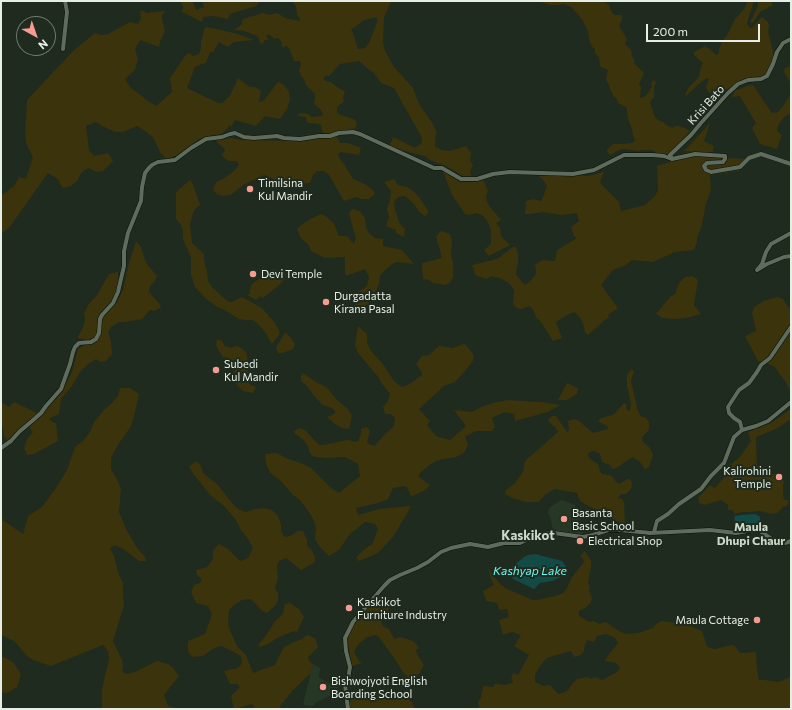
<!DOCTYPE html>
<html>
<head>
<meta charset="utf-8">
<style>
	body { margin:0 }
	#map { position:relative; width:792px; height:710px; overflow:hidden; background:#1f2b1e; font-family:Commissioner,sans-serif }
	canvas { display:block }
	.frame { position:absolute; inset:0; border:2px solid #e7eee6; pointer-events:none }
	.north { position:absolute; left:16px; top:16px; width:40px; height:40px; box-sizing:border-box; background:#1f2b1e; border:1px solid #6f796e; border-radius:50%; rotate:140deg; font-size:11px; font-weight:700; line-height:16px; text-align:center; color:#e7eee6 }
	.north::after { content:''; display:block; margin:auto; width:14px; height:18px; background:#f59c91; clip-path:polygon(50% 0,100% 100%,50% 72%,0 100%) }
	.scale { position:absolute; left:646px; top:24px; width:114px; height:18px; box-sizing:border-box; border:2px solid #e7eee6; border-top:0; padding-left:5px; font-size:12px; line-height:14px; white-space:nowrap; color:#e7eee6; -webkit-text-stroke:3px #1f2b1e; paint-order:stroke }
</style>
</head>
<body>
<div id="map">
<canvas width="792" height="710"></canvas>
<div class="frame"></div>
<div class="north">N</div>
<div class="scale">200 m</div>
</div>
<script>
const ctx = document.querySelector('canvas').getContext('2d');
ctx.lineJoin = 'round';
function fillPath(path, color) {
  ctx.fillStyle = color;
  ctx.fill(path, 'evenodd');
}
function shape(rows) {
  const path = new Path2D();
  for (const r of rows) {
    path.moveTo(r[0], r[1]);
    for (let i = 2; i < r.length; i += 2) path.lineTo(r[i], r[i + 1]);
  }
  return path;
}
function trace(path, color, width, dash) {
  ctx.strokeStyle = color;
  ctx.lineWidth = width;
  ctx.lineCap = dash ? 'butt' : 'round';
  ctx.setLineDash(dash || []);
  ctx.stroke(path);
}
function label(font, color, halo, rows, align = 'center') {
  ctx.font = font + ' Commissioner,sans-serif';
  ctx.lineWidth = 4;
  ctx.setLineDash([]);
  ctx.textBaseline = 'middle';
  ctx.strokeStyle = halo;
  ctx.fillStyle = color;
  for (const [text, x, y, turn = 0] of rows) {
    ctx.save();
    ctx.translate(x, y);
    ctx.rotate((+turn || 0) * Math.PI / 180);
    ctx.textAlign = isNaN(turn) ? turn : align;
    if (halo) ctx.strokeText(text, 0, 0);
    ctx.fillText(text, 0, 0);
    ctx.restore();
  }
}
const built = shape([
	[561,500,563,500,575,505,583,532,581,536,553,532,551,520,548,513,549,508],
	[313,664,320,668,319,677,329,684,333,675,339,677,338,689,334,694,317,702,312,706,303,705]
]);
const green = shape([
	[181,1,193,2,196,10,204,7,202,1,260,1,256,6,230,14,228,19,213,16,203,17,202,22,182,12,183,7],
	[292,1,391,1,384,18,383,43,385,51,394,67,413,88,419,104,433,124,436,131,435,147,442,150,450,151,466,146,471,153,470,161,473,165,470,172,472,177,463,176,446,166,430,160,425,156,389,147,393,137,415,148,422,143,422,138,394,88,381,83,374,73,367,68,359,61,340,64,332,73,329,76,325,76,323,79,326,81,331,82,337,87,344,91,345,93,343,97,344,101,342,103,337,107,337,113,341,115,348,117,355,120,357,124,354,130,349,130,325,134,322,131,321,125,320,124,309,123,307,122,306,117,298,116,298,115,300,113,308,114,312,117,322,116,323,115,321,110,314,104,315,99,315,94,306,85,304,79,301,76,299,70,301,64,300,61,294,61,289,48,287,46,283,47,282,46,281,41,278,38,274,39,274,38,268,34,266,37,270,39,265,40,262,45,259,41,259,39,257,36,244,31,234,30,241,25,243,19,263,13,270,15,275,13,279,14,285,18,299,21,300,19,297,15,296,6],
	[377,17,377,22,369,43,365,48,358,49,353,33,351,30,364,20],
	[538,1,603,1,609,5,611,11,614,15,621,15,622,16,622,20,619,26,626,37,627,40,625,44,631,50,632,56,634,59,634,63,644,73,639,84,641,87,640,98,644,97,649,92,652,86,651,83,654,80,656,82,654,87,654,97,651,100,650,103,655,117,658,120,663,122,668,126,673,128,675,126,678,126,685,128,690,131,672,151,668,154,657,154,653,150,642,150,638,151,624,149,619,150,610,155,607,152,607,150,613,144,622,144,632,143,634,142,635,140,633,135,632,129,628,119,627,112,627,108,618,103,616,98,614,97,610,89,609,85,607,82,606,78,608,70,601,67,600,65,599,58,595,53,595,49,593,48,589,40,588,31,582,19,571,7,566,5,563,4,560,5,550,5],
	[748,1,754,1,747,23,748,26,751,28,754,27,756,23,762,17,768,22,769,26,768,32,773,51,773,59,765,75,759,78,737,83,728,89,709,93,706,87,709,79,707,78,700,83,686,96,685,94,689,87,699,77,700,70,703,63,695,56,694,55,694,52,705,46,710,49,716,55,719,53,719,50,722,41,728,34,735,19,744,9],
	[758,1,770,1,773,5,760,12,753,23,751,23,751,20,758,6],
	[140,10,147,13,165,11,162,15,162,19,165,31,160,42,159,47,140,40,135,49,138,59,135,70,125,79,130,87,148,101,156,106,172,92,170,78,185,56,189,53,193,56,199,54,201,48,201,42,205,27,212,28,238,34,254,40,234,42,228,47,219,42,213,52,210,52,206,63,202,64,195,67,187,88,218,103,222,103,230,96,238,78,245,84,251,87,255,87,261,91,259,102,263,101,278,82,283,84,289,91,290,100,287,109,280,119,265,116,256,126,235,120,231,127,230,125,222,134,208,136,199,139,178,155,166,159,160,152,153,137,142,129,137,126,123,132,116,132,106,128,96,122,86,126,89,150,94,156,108,153,113,161,103,171,96,172,89,168,82,172,77,181,71,186,63,188,60,184,58,179,48,173,9,228,3,232,1,233,1,196,14,186,19,177,26,179,33,157,26,143,25,131,27,100,74,50,95,33,101,35,108,34,130,22,138,24,141,18],
	[790,66,791,67,791,84,784,72,785,68],
	[753,85,763,100,772,113,778,112,783,106,791,94,791,113,783,118,778,126,777,131,782,135,777,149,760,144,752,128,756,123,740,96,732,97,735,91,747,86],
	[710,123,704,141,714,146,713,152,708,153,684,151],
	[337,137,340,143,348,143,361,148,359,155,341,152,338,154,340,159,344,164,353,179,365,184,373,190,375,194,369,199,362,199,356,197,344,201,329,175,324,171,317,171,313,175,310,183,300,184,293,182,285,186,278,185,272,178,264,175,243,185,231,195,223,196,217,194,213,190,216,182,223,179,234,171,239,165,237,161,229,161,223,157,222,154,225,151,224,148,220,145,216,141,219,140,231,138,240,140,305,141,321,138],
	[694,156,746,159,746,165,738,171,710,175,711,190,706,203,704,214,701,228,697,237,697,242,694,250,675,252,653,262,632,260,626,265,613,270,601,285,618,308,608,315,609,318,606,319,588,335,585,332,583,323,578,315,574,312,569,314,556,322,562,338,553,341,541,322,536,317,534,311,530,306,521,309,517,308,513,304,514,290,510,284,502,279,492,276,486,279,475,275,472,265,497,259,513,247,516,247,518,253,518,263,516,270,516,275,523,283,526,285,535,276,536,272,535,265,542,260,555,261,557,250,577,238,574,236,571,227,579,221,577,213,561,215,543,212,530,214,525,214,526,201,533,199,541,201,543,197,547,186,544,181,539,176,559,174,588,176,604,172,600,182,603,186,619,202,621,211,645,205,655,196,658,190,657,166,676,160],
	[443,171,460,182,476,182,483,180,488,190,486,196,487,202,490,207,501,220,496,223,500,228,501,236,510,245,489,256,484,250,491,244,491,230,488,222,482,215,476,213,469,215,465,214,452,195],
	[394,179,398,185,407,187,413,191,419,197,429,212,425,216,419,212,414,204,405,196,398,197,394,202,395,210,400,224,405,229,404,237,396,233,396,230,386,226,389,217,387,209,390,200,391,191,384,182],
	[190,180,193,184,200,205,194,210,190,224,192,243,204,254,204,260,207,271,208,281,212,287,225,299,229,302,232,302,242,297,262,308,275,323,280,333,277,338,272,344,265,332,257,323,252,320,245,320,239,319,223,309,217,307,205,298,195,287,191,274,191,258,183,239,183,232,181,225,176,219,176,192],
	[353,209,360,211,365,218,366,227,368,232,375,238,383,239,383,246,402,250,414,264,397,262,391,265,384,271,380,276,379,284,374,294,370,301,364,307,357,307,354,301,354,295,367,286,369,277,365,269,346,276,345,273,345,257,325,258,311,251,308,244,304,241,300,237,297,228,310,219,321,214,327,217,334,224,339,236,347,236,354,244,356,238,351,221,349,213],
	[441,231,450,234,452,240,451,255,453,263,453,277,450,283,445,285,433,283,429,280,423,279,422,263,442,258,436,236],
	[136,241,141,247,146,263,157,276,155,281,150,286,149,292,159,303,161,307,155,311,150,310,142,319,125,322,119,322,111,327,108,332,111,341,112,354,106,361,101,362,96,359,88,364,80,372,72,386,61,399,59,414,54,416,49,419,54,423,56,423,58,441,34,454,27,455,24,448,27,439,33,432,29,427,42,416,51,404,63,391,72,372,78,349,86,344,95,341,101,334,102,319,105,313,117,302,123,290,129,263],
	[273,269,279,270,285,279,278,286,263,298,260,296,256,300,247,295,250,293,249,291,252,284],
	[118,272,118,288,113,300,100,313,97,319,97,333,95,337,88,340,77,338,83,328,85,320,84,313,89,304,97,295,109,274],
	[693,276,698,280,694,305,701,314,687,318,675,319,662,318,656,314,670,297,675,294,679,283,685,277],
	[778,297,783,299,789,308,791,307,791,392,787,384,774,366,758,361,745,336,756,331,752,313,754,307,763,301],
	[358,326,367,334,367,343,371,351,383,364,394,381,402,387,408,385,422,375,422,372,416,364,422,356,429,355,439,346,453,348,463,344,466,345,474,355,473,361,465,371,455,382,444,386,419,409,430,421,427,425,436,436,450,440,466,426,454,410,472,412,481,407,493,403,508,400,541,402,560,405,548,412,515,421,514,414,505,412,492,418,495,427,492,431,476,431,472,433,465,437,468,445,464,453,456,457,444,459,436,461,428,466,419,474,419,477,430,485,424,491,412,496,410,495,409,491,405,486,393,488,388,499,378,503,356,508,358,515,379,509,411,506,405,517,393,537,378,553,359,561,356,558,362,551,372,544,375,537,378,529,375,524,365,522,349,535,339,550,329,556,319,546,315,539,316,528,314,521,309,512,300,500,293,495,280,480,270,473,266,464,265,454,277,453,286,458,303,464,311,468,331,488,339,493,360,476,358,464,345,457,325,458,317,457,312,456,309,451,309,448,306,443,300,437,295,434,294,431,299,428,305,430,319,445,324,445,347,440,358,442,361,433,361,429,367,427,370,431,367,443,374,446,380,440,383,436,394,426,395,418,391,414,385,414,383,407,388,401,390,394,382,384,379,378,358,353,355,345],
	[285,332,291,338,295,344,293,349,283,353,278,353,276,347,282,338],
	[217,339,222,341,225,346,231,348,236,346,240,347,246,352,248,362,247,369,250,379,249,384,256,387,253,393,243,391,236,384,234,377,234,363,229,358,223,357,219,351,216,345],
	[631,369,634,371,631,381,638,411,641,416,646,418,649,422,649,429,647,432,642,437,642,438,643,442,650,448,653,455,649,467,646,469,645,469,639,461,633,457,616,468,612,469,610,465,602,462,600,454,594,451,590,452,588,455,589,458,598,464,600,471,602,474,610,475,613,477,616,482,619,484,628,479,630,479,632,483,632,485,631,489,626,494,621,494,618,498,622,499,624,502,625,526,580,501,577,493,554,489,545,495,539,502,526,502,512,498,505,494,506,490,514,484,521,475,524,469,524,464,526,460,558,432,555,427,549,422,548,419,550,418,552,416,556,416,567,432,569,430,568,421,570,420,575,419,579,421,593,433,608,429,607,426,599,422,599,420,601,418,613,415,624,403,626,404,627,410,628,411,630,410,631,404,627,386,627,375],
	[303,373,316,382,326,387,329,390,336,399,348,409,352,416,349,429,342,428,333,423,333,422,328,418,328,417,335,413,335,411,332,408,323,405,316,398,306,385,301,381,301,376],
	[567,383,578,388,577,394,567,400,558,400],
	[120,388,130,388,139,394,136,408,131,426,123,438,119,443,111,458,111,470,116,477,121,489,119,512,126,529,137,548,145,557,146,561,139,561,125,550,115,545,110,548,114,556,119,575,123,583,123,595,124,605,113,641,122,660,123,667,122,672,127,674,135,672,157,661,168,664,173,668,179,676,164,695,168,706,179,709,102,709,102,689,109,659,108,651,103,645,51,666,33,660,27,656,14,641,1,635,1,516,4,521,23,534,28,516,42,507,56,488,67,470,75,447,83,441,90,432,94,422,104,410,111,404,118,396],
	[1,402,9,407,14,402,37,413,28,423,11,438,7,440,4,436,3,427,1,426],
	[791,409,791,419,776,429,756,437,757,468,759,472,780,475,784,482,783,485,783,492,784,500,789,500,787,506,786,507,784,506,777,513,771,514,760,511,750,512,742,512,735,514,732,510,728,510,728,505,721,500,704,505,699,503,698,498,710,485,715,488,725,476,727,469,732,463,739,458,751,441,748,432,771,423],
	[197,461,201,466,203,473,218,485,232,503,238,509,246,512,255,509,264,508,272,510,278,516,281,525,281,531,284,537,290,536,298,531,303,531,307,540,307,546,311,549,315,557,315,562,301,570,286,558,279,561,277,566,278,578,275,588,278,593,278,600,276,605,268,612,266,613,261,610,255,603,250,599,242,600,234,605,229,610,228,623,229,628,237,646,246,655,253,673,275,665,279,656,284,647,294,642,302,639,307,635,315,638,318,647,308,657,309,661,313,664,311,673,293,690,280,706,279,709,253,709,254,707,252,704,234,709,231,696,240,687,237,684,230,684,224,671,238,668,242,663,241,656,222,646,214,648,203,656,193,657,188,652,188,641,205,634,212,614,208,606,196,603,191,592,194,585,200,583,202,580,197,575,196,570,207,567,213,559,213,550,219,544,228,549,240,561,248,558,253,548,248,539,241,530,236,520,224,506,210,495,192,472,189,466],
	[585,551,591,561,591,568,588,583,590,588,589,590,592,598,591,602,585,608,579,611,579,616,589,622,593,621,600,624,606,622,619,631,626,634,638,633,653,628,655,625,661,621,685,624,702,631,707,646,710,648,715,649,727,646,734,645,740,653,743,653,756,652,757,669,759,680,765,680,778,682,784,680,791,676,791,709,478,709,479,707,478,702,481,698,483,687,484,686,493,687,495,684,497,684,505,685,512,683,513,682,511,677,513,674,514,673,518,675,529,655,514,646,521,635,512,632,503,635,499,620,509,617,507,609,499,610,497,603,486,601,483,591,494,585,491,579,488,568,500,584,507,589,533,600,537,600,559,595,563,593,567,588,572,577,584,562,583,558,580,556],
	[606,634,615,638,618,643,604,661,616,663,620,668,617,672,602,680,595,677,591,679,588,677,577,679,573,683,568,690,565,692,558,694,550,685,549,685,543,686,535,682,535,674,543,662,547,658,563,653,571,651,574,657,581,655,584,651,584,648,587,640,594,642,597,636],
	[379,595,384,602,392,604,388,610,381,619,381,623,384,627,389,629,394,639,400,637,413,641,416,644,419,648,416,650,417,654,424,665,419,674,413,677,408,677,403,672,392,655,386,647,379,637,376,635,367,637,358,645,354,652,359,661,362,663,352,666,347,637,353,626],
	[290,603,299,609,304,617,297,632,294,631,279,637,268,644,260,647,258,645,267,634,275,621,283,614,285,604],
	[1,656,13,662,21,674,17,687,7,693,1,692],
	[359,689,378,693,387,691,395,693,403,694,412,702,415,709,349,709,349,703,354,696,357,695]
]);
const water = shape([
	[755,514,757,515,760,517,760,522,758,526,755,528,738,531,734,530,733,528,735,516,741,515],
	[535,554,562,561,565,565,566,569,561,577,552,581,540,583,534,589,513,579,511,576,510,571,513,566,524,557,528,555]
]);
const minor = shape([
	[63,49,67,12,65,1],
	[672,159,670,155,691,135,701,123,728,93,738,84,748,80,761,79,767,76,773,64,777,52,783,43,791,39],
	[791,233,771,244,766,252,762,264,757,270,767,264,784,257,791,256],
	[742,430,740,422,734,418,729,413,728,407,739,390,749,383,757,372,761,365,770,358,791,327],
	[1,448,11,441,19,432,32,421,41,413,46,406,61,389,70,364,73,352,75,347,79,343,91,342,96,339,99,333,100,319,102,315,113,303,118,292,124,266,124,251,128,233,141,201,142,187,145,173,148,169,152,165,158,162,175,160,191,148,206,139,222,137,230,134,235,133,244,137,254,138,277,136,284,138,300,139,319,136,330,136,339,133,353,132,360,134,434,168,442,168,461,179,477,179,493,174,510,172,573,174,594,170,624,155,653,155,664,156,672,159,695,154,725,156,725,159,723,162,707,163,704,166,706,170,711,172,740,167,749,158,761,154,791,164],
	[654,532,657,521,668,514,679,504,701,489,711,476,724,463,734,437,742,430,756,426,768,421,791,402],
	[348,709,345,685,348,679,350,667,346,651,345,638,353,622,384,586,390,580,400,575,417,568,428,562,441,552,451,548,470,544,488,547,504,543,520,543,537,535,549,533,554,533,583,537,593,535,608,530,620,530,650,533,710,530,736,533,754,530,760,531,770,538,780,542,785,543,791,541]
]);
const markers = [
	[250,189,4,"#f59c91"],
	[253,274,4,"#f59c91"],
	[326,302,4,"#f59c91"],
	[216,370,4,"#f59c91"],
	[779,477,4,"#f59c91"],
	[564,519,4,"#f59c91"],
	[580,541,4,"#f59c91"],
	[349,608,4,"#f59c91"],
	[757,620,4,"#f59c91"],
	[323,687,4,"#f59c91"]
];
const streetNames = [
	["Krisi Bato",706,105,-48]
];
const poiNames = [
	["Timilsina",258,183],
	["Kul Mandir",258,196],
	["Devi Temple",261,274],
	["Durgadatta",334,296],
	["Kirana Pasal",334,309],
	["Subedi",224,364],
	["Kul Mandir",224,377],
	["Kalirohini",771,471,"right"],
	["Temple",771,484,"right"],
	["Basanta",572,513],
	["Basic School",572,526],
	["Electrical Shop",588,541],
	["Kaskikot",357,602],
	["Furniture Industry",357,615],
	["Maula Cottage",749,620,"right"],
	["Bishwojyoti English",331,681],
	["Boarding School",331,694]
];
const neighbourhoodNames = [
	["Maula",751,527],
	["Dhupi Chaur",751,541]
];
const waterNames = [
	["Kashyap Lake",530,571]
];
const quarterNames = [
	["Kaskikot",528,536]
];
fillPath(built, '#273725');
fillPath(green, '#3b330c');
fillPath(water, '#134a46');
trace(minor, '#081308', 5);
trace(minor, '#5e6b5d', 4);
for (const [x, y, r, color] of markers) {
  const dot = new Path2D();
  dot.arc(x, y, r, 0, 2 * Math.PI);
  ctx.fillStyle = color;
  ctx.fill(dot);
  trace(dot, '#1f2b1e', 1.5);
}
label('11px', '#e7eee6', '#1f2b1e', streetNames);
label('11px', '#e7eee6', '#1f2b1e', poiNames, 'left');
label('bold 12px', '#cad9c8', '#1f2b1e', neighbourhoodNames);
label('italic 12px', '#6bf8ee', '#1f2b1e', waterNames);
label('bold 13px', '#cad9c8', '#1f2b1e', quarterNames);
</script>
</body>
</html>
